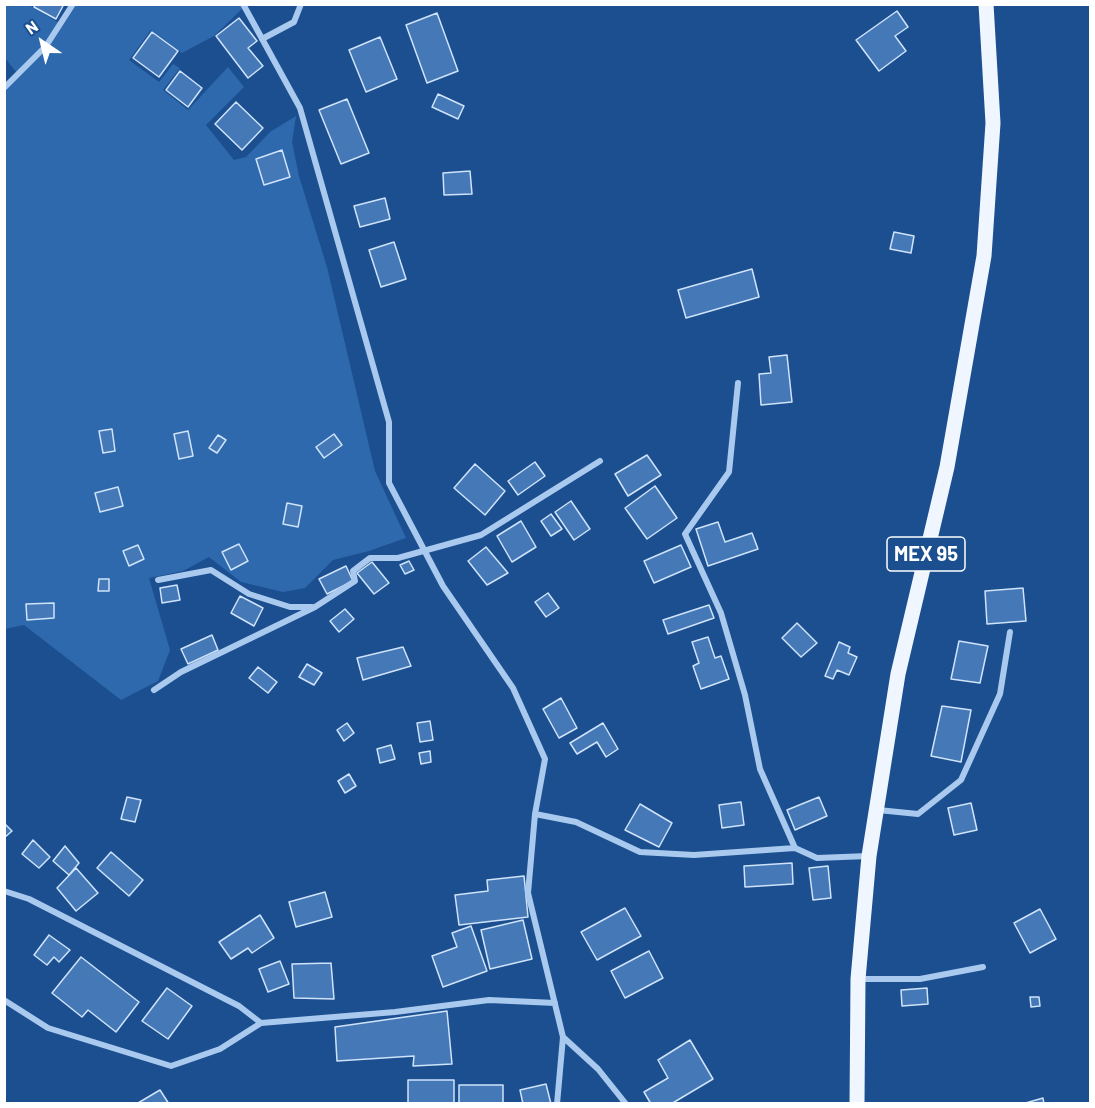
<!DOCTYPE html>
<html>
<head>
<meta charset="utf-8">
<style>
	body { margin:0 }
	#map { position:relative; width:1095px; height:1108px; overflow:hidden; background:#1b4f8f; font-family:Barlow,sans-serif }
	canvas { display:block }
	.frame { position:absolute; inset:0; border:6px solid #fff; pointer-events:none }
	.north { position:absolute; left:12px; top:12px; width:60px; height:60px; -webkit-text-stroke:4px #1b4f8f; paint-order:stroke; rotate:325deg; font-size:16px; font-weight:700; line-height:24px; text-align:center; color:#fff }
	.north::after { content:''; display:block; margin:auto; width:21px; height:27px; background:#fff; clip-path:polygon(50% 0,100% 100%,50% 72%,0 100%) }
</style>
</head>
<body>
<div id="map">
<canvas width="1095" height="1108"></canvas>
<div class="frame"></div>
<div class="north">N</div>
</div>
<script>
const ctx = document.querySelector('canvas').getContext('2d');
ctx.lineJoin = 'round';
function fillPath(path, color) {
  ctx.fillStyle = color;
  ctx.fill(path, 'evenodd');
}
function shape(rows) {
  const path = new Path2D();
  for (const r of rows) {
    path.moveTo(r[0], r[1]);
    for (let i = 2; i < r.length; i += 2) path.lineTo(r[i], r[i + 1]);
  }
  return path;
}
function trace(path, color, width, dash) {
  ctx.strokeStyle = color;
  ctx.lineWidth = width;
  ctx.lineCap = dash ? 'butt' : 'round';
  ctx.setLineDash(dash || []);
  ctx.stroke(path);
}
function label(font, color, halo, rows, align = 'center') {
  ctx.font = font + ' Barlow,sans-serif';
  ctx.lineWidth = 4.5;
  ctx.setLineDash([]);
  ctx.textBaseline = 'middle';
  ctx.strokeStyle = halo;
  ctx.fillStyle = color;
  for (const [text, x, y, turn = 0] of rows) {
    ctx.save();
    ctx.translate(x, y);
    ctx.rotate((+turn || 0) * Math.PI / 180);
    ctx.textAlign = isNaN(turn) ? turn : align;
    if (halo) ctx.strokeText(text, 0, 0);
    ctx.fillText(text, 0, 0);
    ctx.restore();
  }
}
const green = shape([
	[4,5,29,5,59,23,44,45,17,73,5,58],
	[73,5,241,5,243,8,214,36,182,53,151,30,129,60,159,82,173,64,180,68,163,90,188,110,228,67,244,87,206,125,234,160,246,157,270,132,296,116,292,142,299,176,327,267,375,471,406,538,369,551,333,560,305,588,283,592,241,582,209,557,183,571,149,578,170,650,158,681,121,700,24,625,5,629,4,88,46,46]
]);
const building = shape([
	[35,4,64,4,56,19,34,7,35,4],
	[897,11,908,27,895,36,906,51,879,71,856,40,897,11],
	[437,13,458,71,427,83,406,25,437,13],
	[239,18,257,41,248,48,263,66,248,78,216,36,239,18],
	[152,32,178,51,159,77,133,58,152,32],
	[380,37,397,79,366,92,349,50,380,37],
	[180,71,202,88,188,107,166,90,180,71],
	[438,94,464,106,458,119,432,107,438,94],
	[347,99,369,153,341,164,319,110,347,99],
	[236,102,263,128,242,150,215,124,236,102],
	[282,150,290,177,264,185,256,159,282,150],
	[470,171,472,194,444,195,443,173,470,171],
	[385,198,390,219,360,227,354,206,385,198],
	[894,232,914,236,911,253,890,249,894,232],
	[394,242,406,279,381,287,369,250,394,242],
	[752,269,759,297,686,318,678,290,752,269],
	[787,355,792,402,761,405,759,374,771,373,769,357,787,355],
	[112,429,115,451,103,453,99,431,112,429],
	[188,431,193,456,179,459,174,434,188,431],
	[334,434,342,445,324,458,316,447,334,434],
	[218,435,226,440,217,453,209,448,218,435],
	[647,455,661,475,628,496,615,474,647,455],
	[535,462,545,476,518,495,508,481,535,462],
	[475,464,505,491,485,515,454,488,475,464],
	[655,486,677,518,647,539,625,508,655,486],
	[118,487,123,506,100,512,95,493,118,487],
	[571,501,590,529,574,540,555,512,571,501],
	[287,503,302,506,298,527,283,524,287,503],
	[551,514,562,529,551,536,541,521,551,514],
	[521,521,536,547,512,562,497,536,521,521],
	[718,522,725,542,752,533,758,549,708,566,696,529,718,522],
	[239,544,248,561,231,570,222,552,239,544],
	[138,545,144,559,129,566,123,551,138,545],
	[681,545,691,567,654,583,644,561,681,545],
	[486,547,508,573,487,585,468,561,486,547],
	[409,561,414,570,405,574,400,565,409,561],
	[372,562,389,583,374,594,357,573,372,562],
	[346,566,353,581,327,594,319,579,346,566],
	[99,579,109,579,109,591,98,591,99,579],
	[177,585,180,600,162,603,160,588,177,585],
	[1023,588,1026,621,987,624,985,591,1023,588],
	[548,593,559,608,546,617,535,602,548,593],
	[240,596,263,608,254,626,231,613,240,596],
	[54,603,54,618,27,620,26,604,54,603],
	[709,605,714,618,668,634,663,620,709,605],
	[345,609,354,619,339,632,330,621,345,609],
	[797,623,817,643,801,657,782,638,797,623],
	[212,635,218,650,188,664,181,649,212,635],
	[708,637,715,658,721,656,729,679,701,689,693,666,699,663,692,642,708,637],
	[959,641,988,646,980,683,951,679,959,641],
	[839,642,850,647,848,653,857,657,849,675,837,670,833,679,825,676,839,642],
	[403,647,411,666,363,680,357,658,403,647],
	[307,664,322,673,314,685,299,677,307,664],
	[258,667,277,682,268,693,249,678,258,667],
	[561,698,577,728,559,738,543,709,561,698],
	[942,706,971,710,961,762,931,756,942,706],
	[430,721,433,740,420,742,417,723,430,721],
	[347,723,354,733,344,741,337,730,347,723],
	[603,723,618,749,606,757,597,742,577,754,570,743,603,723],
	[391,745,395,759,380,763,377,749,391,745],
	[430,751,431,762,421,764,419,753,430,751],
	[349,774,356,786,345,793,338,781,349,774],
	[127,797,141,800,135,822,121,819,127,797],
	[819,797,827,816,795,830,787,810,819,797],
	[741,802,744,825,722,828,719,805,741,802],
	[971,803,977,830,954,835,948,808,971,803],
	[640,804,672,823,659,847,625,830,640,804],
	[4,823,12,831,4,838,4,823],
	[33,840,50,857,39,868,22,854,33,840],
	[65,846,79,863,69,875,53,861,65,846],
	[111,852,143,880,129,896,97,868,111,852],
	[792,863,793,884,745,887,744,866,792,863],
	[828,866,831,898,813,900,809,868,828,866],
	[76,868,98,893,76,911,57,888,76,868],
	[524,876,528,917,459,925,455,895,488,891,487,880,524,876],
	[325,892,332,917,296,927,289,902,325,892],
	[625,908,641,936,597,960,581,932,625,908],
	[1040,909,1056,939,1030,953,1014,923,1040,909],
	[260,915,274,938,252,953,248,948,231,959,219,942,260,915],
	[523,920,532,959,490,969,481,930,523,920],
	[471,926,487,971,443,987,432,956,457,947,452,933,471,926],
	[49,935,70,950,59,962,54,957,47,965,34,955,49,935],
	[649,951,663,978,625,998,611,971,649,951],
	[81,957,139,1002,116,1032,88,1010,82,1017,52,993,81,957],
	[280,961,289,984,268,992,259,969,280,961],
	[331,963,334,999,294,998,292,964,331,963],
	[167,988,192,1006,168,1039,142,1021,167,988],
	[927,988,928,1004,902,1006,901,990,927,988],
	[1030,997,1039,997,1040,1006,1031,1007,1030,997],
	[447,1011,452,1064,413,1066,414,1056,337,1061,335,1027,447,1011],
	[690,1040,713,1079,671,1104,651,1104,644,1092,668,1078,658,1060,690,1040],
	[408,1080,454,1080,454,1104,408,1104,408,1080],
	[546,1084,551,1104,523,1104,520,1090,546,1084],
	[459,1085,503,1085,503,1104,459,1104,459,1085],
	[160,1090,169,1104,138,1103,160,1090],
	[1043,1098,1044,1104,1022,1104,1043,1098]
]);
const minor = shape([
	[243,4,300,108,389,422,389,483,443,586,513,688,545,759,535,814,528,893,563,1037,557,1104],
	[262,39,294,22,301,4],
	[4,88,46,46,73,4],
	[738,383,729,472,685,534,721,613,745,695,760,769,795,848],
	[158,580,211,570,249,594,290,607,312,607],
	[154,690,181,672,315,607,355,581,353,571,370,558,398,558,481,535,600,461],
	[878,810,918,814,961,780,1000,694,1010,632],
	[535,814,576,822,640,852,694,855,795,848,817,858,868,856],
	[4,891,29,899,239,1006,261,1023,395,1012,489,1000,555,1003],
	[858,979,920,979,983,967],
	[4,1000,48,1028,171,1066,220,1049,261,1023],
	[563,1037,598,1069,626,1104]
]);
const primary = shape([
	[857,1104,858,979,869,856,898,674,947,467,984,256,993,123,986,4]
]);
const shields = [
	[926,554,78]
];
const shieldNames = [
	["MEX 95",926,554]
];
fillPath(green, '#2e69ad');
fillPath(building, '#4478b7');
trace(building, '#cfe3fa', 1.5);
trace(minor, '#a9c9ee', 6);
trace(primary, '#f0f6ff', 15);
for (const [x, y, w] of shields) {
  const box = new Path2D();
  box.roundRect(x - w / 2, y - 17, w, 34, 4.5);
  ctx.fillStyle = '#1b4f8f';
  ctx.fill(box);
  trace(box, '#fff', 1.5);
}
label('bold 20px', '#fff', null, shieldNames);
</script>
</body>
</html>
